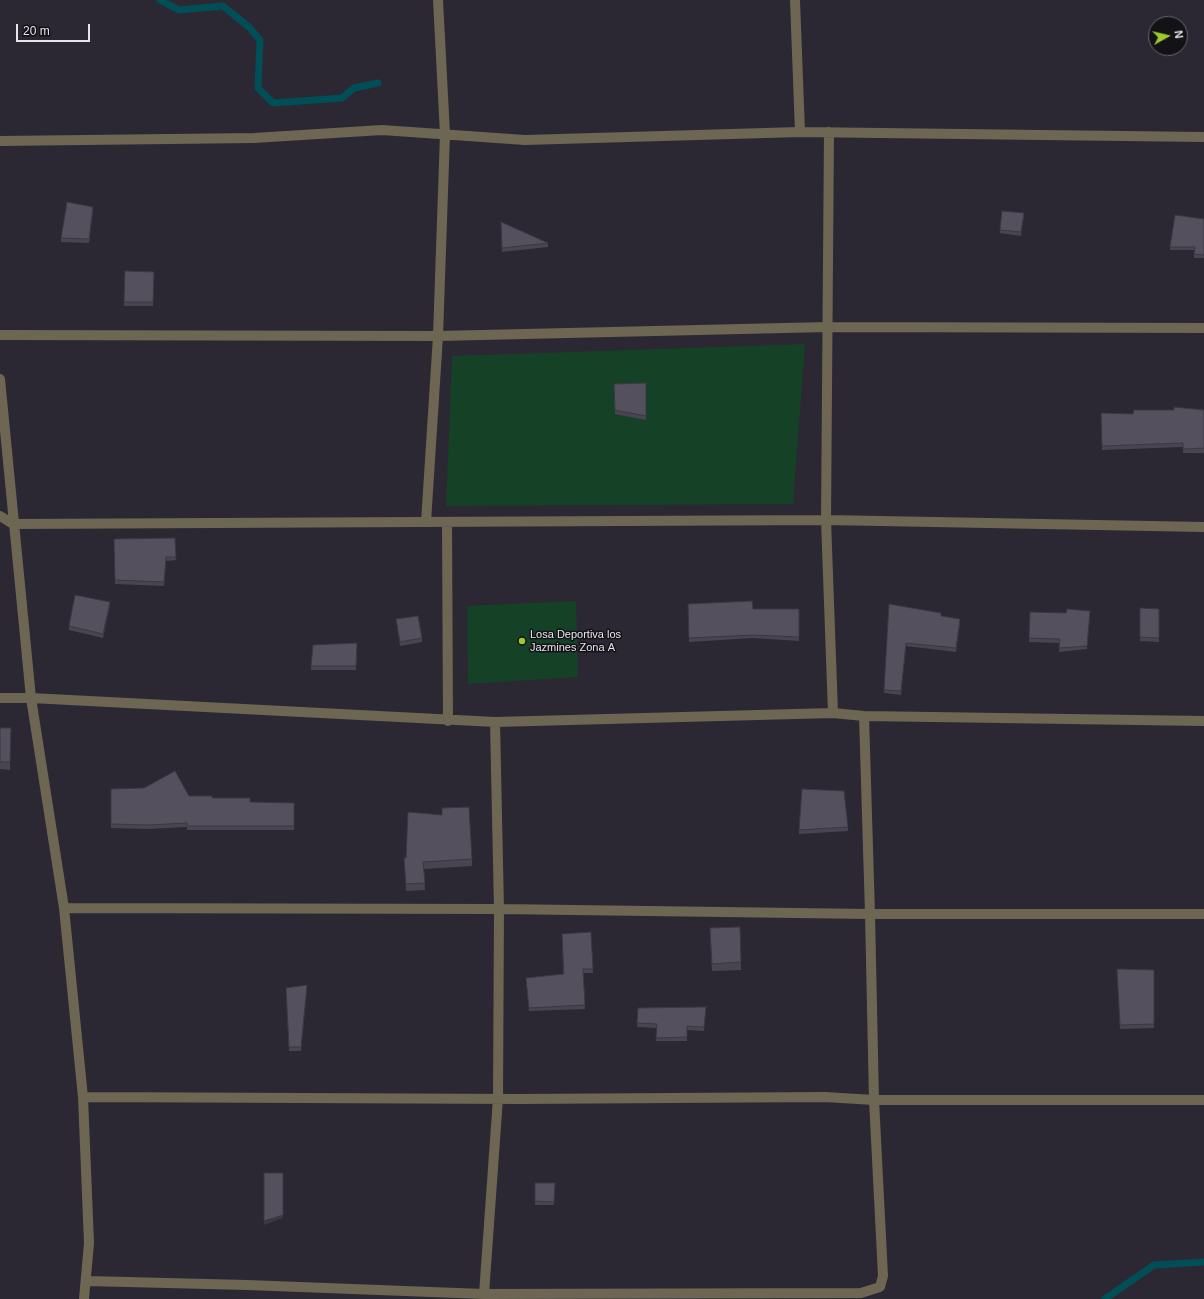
<!DOCTYPE html>
<html>
<head>
<meta charset="utf-8">
<style>
	body { margin:0 }
	#map { position:relative; width:1204px; height:1299px; overflow:hidden; background:#2b2834; font-family:Arial,sans-serif }
	canvas { display:block }
	.north { position:absolute; left:1148px; top:16px; width:40px; height:40px; box-sizing:border-box; background:#131217; border:1px solid #67666d; border-radius:50%; rotate:82deg; font-size:11px; font-weight:700; line-height:16px; text-align:center; color:#e6e4ed }
	.north::after { content:''; display:block; margin:auto; width:14px; height:18px; background:#9fca2e; clip-path:polygon(50% 0,100% 100%,50% 72%,0 100%) }
	.scale { position:absolute; left:16px; top:24px; width:74px; height:18px; box-sizing:border-box; border:2px solid #e6e4ed; border-top:0; padding-left:5px; font-size:12px; line-height:14px; white-space:nowrap; color:#e6e4ed; -webkit-text-stroke:3px #131217; paint-order:stroke }
</style>
</head>
<body>
<div id="map">
<canvas width="1204" height="1299"></canvas>
<div class="north">N</div>
<div class="scale">20 m</div>
</div>
<script>
const ctx = document.querySelector('canvas').getContext('2d');
ctx.lineJoin = 'round';
function fillPath(path, color) {
  ctx.fillStyle = color;
  ctx.fill(path, 'evenodd');
}
function shape(rows) {
  const path = new Path2D();
  for (const r of rows) {
    path.moveTo(r[0], r[1]);
    for (let i = 2; i < r.length; i += 2) path.lineTo(r[i], r[i + 1]);
  }
  return path;
}
function trace(path, color, width, dash) {
  ctx.strokeStyle = color;
  ctx.lineWidth = width;
  ctx.lineCap = dash ? 'butt' : 'round';
  ctx.setLineDash(dash || []);
  ctx.stroke(path);
}
function label(font, color, halo, rows, align = 'center') {
  ctx.font = font + ' Arial,sans-serif';
  ctx.lineWidth = 3;
  ctx.setLineDash([]);
  ctx.textBaseline = 'middle';
  ctx.strokeStyle = halo;
  ctx.fillStyle = color;
  for (const [text, x, y, turn = 0] of rows) {
    ctx.save();
    ctx.translate(x, y);
    ctx.rotate((+turn || 0) * Math.PI / 180);
    ctx.textAlign = isNaN(turn) ? turn : align;
    if (halo) ctx.strokeText(text, 0, 0);
    ctx.fillText(text, 0, 0);
    ctx.restore();
  }
}
const green = shape([
	[805,344,793,504,446,506,452,356],
	[576,601,578,677,468,684,467,606]
]);
const stream = shape([
	[160,0,179,10,223,6,249,27,260,40,258,88,273,103,342,98,354,88,378,83],
	[1105,1299,1154,1265,1204,1262]
]);
const minor = shape([
	[795,0,800,132],
	[829,132,826,520,833,713],
	[0,141,254,138,382,130,525,140,800,132,1204,137],
	[0,335,438,336,828,327,1204,328],
	[0,379,31,698,64,908,83,1097,89,1243,84,1299],
	[0,516,13,524,826,520,1204,527],
	[426,522,438,336,445,134,438,0],
	[447,522,448,721],
	[0,698,31,698,495,722,833,713,864,716,1204,721],
	[64,908,499,909,870,914,1204,914],
	[83,1097,519,1099,825,1097,874,1100,1204,1100],
	[87,1281,247,1285,484,1294,861,1293,880,1287,883,1276,874,1100,870,914,864,716],
	[484,1294,498,1098,499,909,495,722]
]);
const wall = shape([
	[93,211,89,243,61,242,61,238],
	[1024,216,1021,236,1000,233,1000,230],
	[1204,219,1204,258,1194,258,1194,250,1170,250,1170,247],
	[501,222,548,243,548,247,502,252],
	[125,271,154,272,153,306,124,306],
	[646,383,646,420,615,414,614,384],
	[1204,410,1204,453,1183,453,1183,447,1102,450,1101,418,1133,414],
	[175,538,176,560,166,561,164,586,115,584,114,539],
	[688,604,753,609,799,609,799,641,753,638,689,642],
	[889,604,941,616,960,623,956,652,906,646,901,695,884,693],
	[110,605,103,638,69,630,69,626],
	[1140,608,1159,609,1159,642,1140,641],
	[1030,612,1090,615,1087,649,1059,652,1060,643,1029,642],
	[396,619,422,638,422,642,400,646],
	[357,643,356,670,311,670,311,666],
	[0,728,11,728,10,770,0,769],
	[111,789,250,802,294,803,294,830,187,830,187,827,148,829,111,828],
	[442,808,472,859,472,866,424,869,425,890,406,891,404,858,406,858,442,815],
	[848,827,848,831,799,834,799,830],
	[562,934,593,969,593,973,583,973,585,1009,529,1011,526,978,563,974],
	[710,935,741,962,741,970,712,971],
	[1117,969,1154,970,1154,1028,1120,1029],
	[286,988,307,988,301,1051,289,1051],
	[706,1007,704,1031,687,1030,687,1041,656,1041,657,1028,637,1027,638,1008],
	[535,1183,555,1183,554,1205,535,1205]
]);
const shadedWall = shape([
	[93,207,93,211,89,243,89,239],
	[110,602,110,605,103,638,103,634],
	[960,619,960,623,956,652,956,648],
	[283,1215,283,1218,264,1225,264,1221]
]);
const building = shape([
	[67,202,93,207,89,239,61,238,67,202],
	[1002,211,1024,213,1021,232,1000,230,1002,211],
	[1175,215,1204,219,1204,255,1194,254,1195,247,1170,247,1175,215],
	[501,222,548,243,502,248,501,222],
	[125,271,154,272,153,302,124,302,125,271],
	[646,383,646,416,615,410,614,384,646,383],
	[1174,407,1204,410,1204,448,1183,449,1183,443,1102,446,1101,413,1133,414,1134,410,1174,410,1174,407],
	[175,538,176,557,166,557,164,582,115,580,114,539,175,538],
	[75,595,110,602,103,634,69,626,75,595],
	[752,601,753,609,799,609,799,637,753,635,689,638,688,604,752,601],
	[889,604,941,613,941,616,960,619,956,648,906,643,901,691,884,690,889,604],
	[1140,608,1159,609,1159,638,1140,637,1140,608],
	[1067,609,1090,611,1087,646,1059,648,1060,639,1029,638,1030,612,1066,613,1067,609],
	[418,616,422,638,400,642,396,619,418,616],
	[357,643,356,666,311,666,313,645,357,643],
	[0,728,11,728,10,762,0,762,0,728],
	[175,771,189,796,212,796,212,798,250,798,250,802,294,803,294,826,187,826,187,823,148,825,111,824,111,789,144,788,175,771],
	[802,789,844,791,848,827,799,830,802,789],
	[469,807,472,859,423,862,425,883,406,884,404,858,406,858,408,812,442,815,442,808,469,807],
	[740,927,741,962,712,964,710,928,740,927],
	[591,932,593,969,583,969,585,1005,529,1008,526,978,564,974,562,934,591,932],
	[1117,969,1154,970,1154,1024,1120,1025,1117,969],
	[307,985,301,1047,289,1047,286,988,307,985],
	[706,1007,704,1027,687,1026,687,1037,656,1038,657,1024,637,1023,638,1008,706,1007],
	[264,1173,283,1173,283,1215,264,1221,264,1173],
	[535,1183,555,1183,554,1202,535,1201,535,1183]
]);
const markers = [
	[522,641,4,"#9fca2e"]
];
const poiNames = [
	["Losa Deportiva los",530,635],
	["Jazmines Zona A",530,648]
];
fillPath(green, '#154127');
trace(stream, '#004e56', 7);
trace(minor, '#6d6653', 10);
fillPath(wall, '#484551');
fillPath(shadedWall, '#3b3842');
fillPath(building, '#54505e');
trace(building, '#3b3842', 1);
for (const [x, y, r, color] of markers) {
  const dot = new Path2D();
  dot.arc(x, y, r, 0, 2 * Math.PI);
  ctx.fillStyle = color;
  ctx.fill(dot);
  trace(dot, '#131217', 1.5);
}
label('11px', '#e6e4ed', '#131217', poiNames, 'left');
</script>
</body>
</html>
